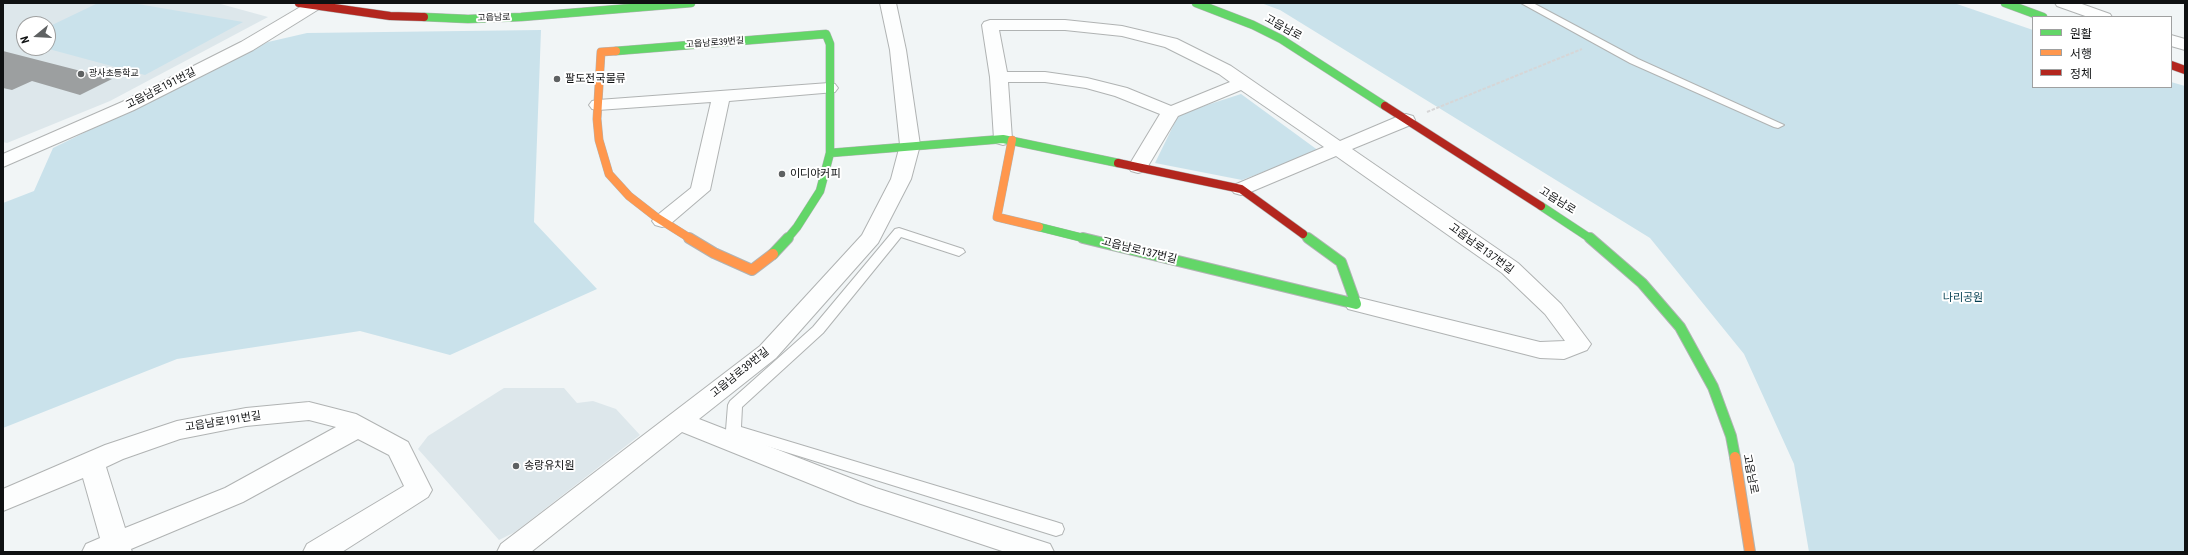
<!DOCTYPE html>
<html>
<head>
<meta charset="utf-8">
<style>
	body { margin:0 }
	#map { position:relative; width:2188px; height:555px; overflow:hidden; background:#f1f5f6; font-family:"Roboto Condensed","Noto Sans KR",sans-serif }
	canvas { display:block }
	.frame { position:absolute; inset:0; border:4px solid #0f1112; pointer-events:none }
	.legend { position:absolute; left:2032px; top:16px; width:140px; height:72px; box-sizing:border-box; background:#fff; border:1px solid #9fa0a0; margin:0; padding:5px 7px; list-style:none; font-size:12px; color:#0f1112 }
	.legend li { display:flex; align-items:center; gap:8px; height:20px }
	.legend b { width:20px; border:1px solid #9fa0a0 }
	.north { position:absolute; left:16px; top:16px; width:40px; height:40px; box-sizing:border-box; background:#fff; border:1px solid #9fa0a0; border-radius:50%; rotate:252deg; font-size:11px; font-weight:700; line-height:16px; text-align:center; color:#0f1112 }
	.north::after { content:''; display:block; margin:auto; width:14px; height:18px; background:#5e6162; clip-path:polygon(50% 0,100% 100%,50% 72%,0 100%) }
</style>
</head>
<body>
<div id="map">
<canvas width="2188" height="555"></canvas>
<div class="frame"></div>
<ul class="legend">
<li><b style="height:5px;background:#63d668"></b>원활</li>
<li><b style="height:5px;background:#ff974d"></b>서행</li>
<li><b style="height:5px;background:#b3261e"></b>정체</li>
</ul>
<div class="north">N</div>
</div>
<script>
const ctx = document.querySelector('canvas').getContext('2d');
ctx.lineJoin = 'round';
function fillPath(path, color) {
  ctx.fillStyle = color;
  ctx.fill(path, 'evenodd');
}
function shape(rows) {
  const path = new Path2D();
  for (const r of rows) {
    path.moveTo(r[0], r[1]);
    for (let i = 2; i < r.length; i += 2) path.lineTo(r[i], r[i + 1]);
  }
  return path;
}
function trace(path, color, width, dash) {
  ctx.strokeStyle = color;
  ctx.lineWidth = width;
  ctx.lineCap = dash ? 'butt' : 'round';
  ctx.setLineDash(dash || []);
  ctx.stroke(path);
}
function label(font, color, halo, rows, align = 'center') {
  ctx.font = font + ' "Roboto Condensed","Noto Sans KR",sans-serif';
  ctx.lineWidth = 4;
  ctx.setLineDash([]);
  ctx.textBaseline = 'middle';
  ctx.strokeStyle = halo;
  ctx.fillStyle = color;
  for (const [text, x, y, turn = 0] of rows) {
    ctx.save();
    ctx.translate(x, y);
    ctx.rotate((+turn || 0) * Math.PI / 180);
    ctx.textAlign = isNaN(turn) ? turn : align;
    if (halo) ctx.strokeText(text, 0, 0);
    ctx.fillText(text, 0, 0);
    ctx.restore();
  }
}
const built = shape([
	[3,3,217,3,268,17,110,101,7,143,3,142],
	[24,24,48,24,48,48,24,48],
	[504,388,564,388,577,403,593,401,616,409,640,435,515,532,499,540,418,449,428,436]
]);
const green = shape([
	[98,3,132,3,243,22,145,75,45,48,48,48,48,27],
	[1261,3,1954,3,2033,30,2033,87,2171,87,2171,82,2185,86,2185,552,1809,552,1794,464,1744,354,1650,238,1280,10],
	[541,30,534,222,597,289,450,355,360,331,177,359,3,428,3,203,34,191,53,148,268,42,307,33],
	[1241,94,1319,151,1242,180,1155,163,1179,114]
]);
const building = shape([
	[3,51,112,79,80,95,32,81,12,90,3,88]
]);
const path = shape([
	[1427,112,1582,49]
]);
const lane = shape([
	[1521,3,1533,3,1638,59,1784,125,1778,128,1774,127,1630,63,1521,3],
	[899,228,963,249,965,252,959,256,901,237,823,333,742,407,741,427,1056,522,1062,524,1064,529,1062,534,1056,536,728,434,726,430,728,405,730,401,813,327,895,229,899,228]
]);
const street = shape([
	[307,3,319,3,321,6,319,9,253,50,134,110,3,167,3,154,122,102,241,42,307,3],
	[880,3,896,3,906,50,920,145,911,179,878,243,776,358,699,419,876,488,1050,544,1054,552,1005,552,858,503,682,432,531,552,497,552,501,544,760,346,862,235,891,179,900,145,890,50,880,3],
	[2055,3,2079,3,2110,14,2112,17,2088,17,2057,6,2055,3],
	[990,20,1065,20,1122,26,1177,39,1231,66,1340,141,1399,116,1406,114,1413,116,1415,120,1413,124,1352,149,1518,263,1561,304,1591,344,1587,350,1564,359,1540,358,1348,309,1345,304,1348,299,1356,297,1540,342,1565,341,1545,314,1502,273,1336,156,1248,193,1241,195,1234,193,1231,189,1234,185,1324,147,1241,90,1178,116,1145,171,1138,173,1131,171,1128,167,1160,114,1115,96,1086,88,1045,82,1008,82,1012,139,1010,143,1003,145,996,143,994,139,990,77,982,25,984,22,990,20],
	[999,30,1065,30,1122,36,1165,47,1219,74,1230,82,1171,106,1127,88,1087,78,1045,72,1007,72,999,30],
	[2171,35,2185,39,2185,50,2171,46,2171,35],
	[829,83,835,84,838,88,835,92,729,101,710,190,669,225,662,227,655,225,652,221,655,217,691,188,711,102,598,110,592,109,589,105,592,101,598,100,829,83],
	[309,402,356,414,408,442,432,490,428,497,342,552,303,552,307,544,404,486,389,455,358,439,243,502,131,549,132,552,82,552,86,544,100,538,83,478,3,511,3,489,105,445,177,421,246,408,309,402],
	[309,420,336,427,225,488,125,528,106,467,123,459,180,439,246,426,309,420]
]);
const fastFar1 = shape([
	[1196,3,1253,25,1281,39,1385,106],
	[2005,3,2043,17],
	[424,17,468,19,521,17,691,3],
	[616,51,826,34,830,44,830,153],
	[1541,206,1591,239],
	[1039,227,1087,239],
	[1303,234,1309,239],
	[787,239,797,227,820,191,830,153,1003,139,1118,163]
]);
const fast = shape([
	[1083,238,1356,304,1341,262,1308,238],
	[1590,238,1642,283,1680,327,1713,387,1731,436,1735,457],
	[773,254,788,238]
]);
const slowFar1 = shape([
	[616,51,601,52,597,119,599,140,609,174,629,196,656,217,691,239],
	[1012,140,997,217,1039,227]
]);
const slow = shape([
	[689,238,714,253,752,270,773,254],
	[1735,457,1750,552]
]);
const jam = shape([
	[299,3,390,16,424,17],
	[2171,65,2185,70],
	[1385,106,1541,206],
	[1118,163,1241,189,1303,234]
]);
const markers = [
	[81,74,4,"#5e6162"],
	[557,79,4,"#5e6162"],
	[782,174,4,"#5e6162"],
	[516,466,4,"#5e6162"]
];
const farStreetnames = [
	["고읍남로",494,18,-2],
	["고읍남로39번길",715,43,-4]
];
const farPoinames = [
	["광사초등학교",89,74]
];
const streetNames = [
	["고읍남로",1283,28,29],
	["고읍남로191번길",161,89,-27],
	["고읍남로",1557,201,32],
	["고읍남로137번길",1481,249,36],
	["고읍남로137번길",1139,251,14],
	["고읍남로39번길",740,373,-39],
	["고읍남로191번길",223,422,-9],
	["고읍남로",1750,474,79]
];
const poiNames = [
	["팔도전국물류",565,79],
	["이디야커피",790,174],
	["송랑유치원",524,466]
];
const parkNames = [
	["나리공원",1963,298]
];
fillPath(built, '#dde7eb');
fillPath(green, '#cae2eb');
fillPath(building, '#9c9fa0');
trace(lane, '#b0b3b3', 2);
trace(street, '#b0b3b3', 2);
trace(fastFar1, '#b0b3b3', 9);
trace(fast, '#b0b3b3', 12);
trace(slowFar1, '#b0b3b3', 9);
trace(slow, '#b0b3b3', 12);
trace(jam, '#b0b3b3', 9);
trace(path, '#d6d6d7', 2, [3.5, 1.5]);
fillPath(lane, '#fdfefe');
fillPath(street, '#fdfefe');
trace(fastFar1, '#63d668', 8);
trace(fast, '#63d668', 10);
trace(slowFar1, '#ff974d', 8);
trace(slow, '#ff974d', 10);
trace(jam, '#b3261e', 8);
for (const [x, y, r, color] of markers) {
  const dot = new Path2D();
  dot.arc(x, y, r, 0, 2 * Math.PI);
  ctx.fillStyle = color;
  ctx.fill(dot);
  trace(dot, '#fff', 1.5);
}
label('9px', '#0f1112', '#fff', farStreetnames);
label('9px', '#0f1112', '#fff', farPoinames, 'left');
label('11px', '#0f1112', '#fff', streetNames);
label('11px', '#0f1112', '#fff', poiNames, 'left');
label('11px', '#033f51', '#fff', parkNames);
</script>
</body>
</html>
